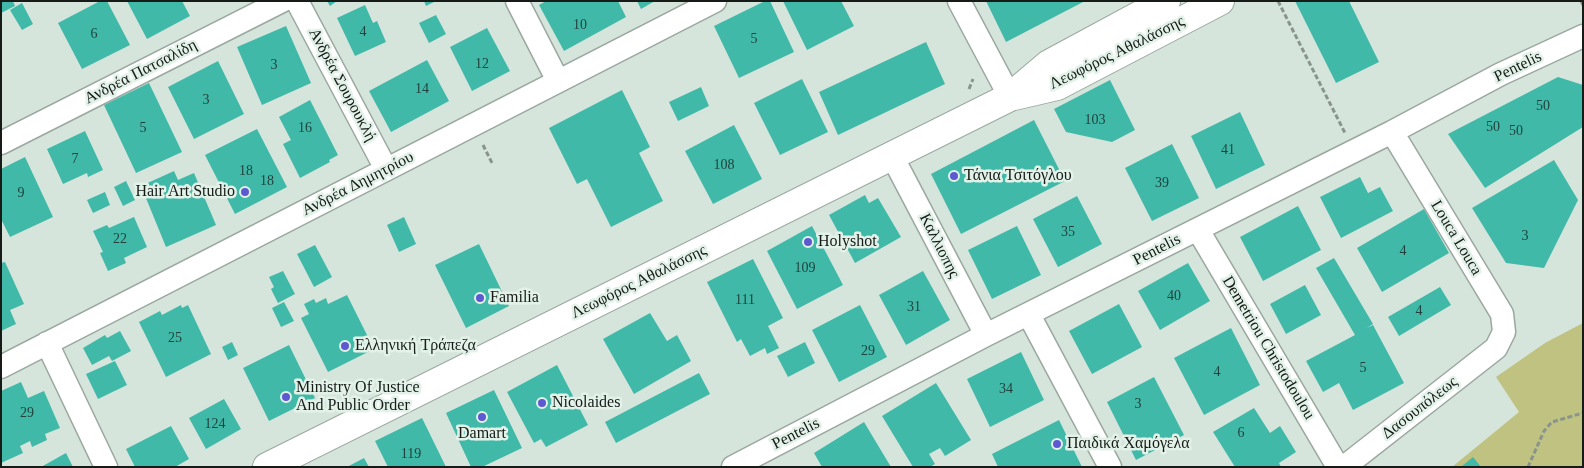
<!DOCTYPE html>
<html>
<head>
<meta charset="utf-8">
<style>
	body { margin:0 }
	#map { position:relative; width:1584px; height:468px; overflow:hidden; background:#d5e5db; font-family:"Times New Roman",serif }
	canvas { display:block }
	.frame { position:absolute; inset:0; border:2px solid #161b18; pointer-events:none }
</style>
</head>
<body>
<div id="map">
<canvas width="1584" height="468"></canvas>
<div class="frame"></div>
</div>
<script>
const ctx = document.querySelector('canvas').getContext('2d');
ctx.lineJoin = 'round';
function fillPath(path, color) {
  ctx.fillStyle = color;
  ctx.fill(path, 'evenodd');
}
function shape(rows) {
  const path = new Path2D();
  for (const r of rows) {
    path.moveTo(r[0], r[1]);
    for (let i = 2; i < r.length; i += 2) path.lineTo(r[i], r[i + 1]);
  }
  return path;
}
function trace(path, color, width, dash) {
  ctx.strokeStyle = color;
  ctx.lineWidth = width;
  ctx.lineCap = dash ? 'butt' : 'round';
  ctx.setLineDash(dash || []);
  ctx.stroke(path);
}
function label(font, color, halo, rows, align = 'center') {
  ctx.font = font + ' "Times New Roman",serif';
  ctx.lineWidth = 5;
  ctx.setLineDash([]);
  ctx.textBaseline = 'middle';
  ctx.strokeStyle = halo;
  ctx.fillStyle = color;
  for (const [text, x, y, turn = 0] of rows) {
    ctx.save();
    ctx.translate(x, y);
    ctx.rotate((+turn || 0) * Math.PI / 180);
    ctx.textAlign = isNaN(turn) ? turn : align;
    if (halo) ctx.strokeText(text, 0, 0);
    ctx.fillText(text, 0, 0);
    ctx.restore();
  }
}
const green = shape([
	[1583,323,1583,467,1452,467,1519,412,1496,377,1545,343]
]);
const building = shape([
	[1,1,13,1,15,6,1,13],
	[100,1,107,1,130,45,82,69,58,23],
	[127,1,182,1,190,16,147,39],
	[327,1,337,1,330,6],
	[424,1,436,1,426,6],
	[546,1,618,1,626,17,564,51,539,5],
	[637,1,655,1,641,9],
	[765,1,770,1,794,52,739,78,714,26],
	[783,1,841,1,854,26,807,50],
	[986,1,1085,1,1006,42],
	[1295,1,1349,1,1379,62,1336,83],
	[22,3,33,24,22,30,10,10],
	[365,5,373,23,377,21,386,42,355,56,337,18],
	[436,15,446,34,429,43,419,23],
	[286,26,311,83,262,105,237,47],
	[487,28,510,71,472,91,450,47],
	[926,42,945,84,838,135,819,92],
	[427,60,449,101,391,132,369,91],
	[218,61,244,114,194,139,168,87],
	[1558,77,1583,85,1583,127,1485,188,1448,134],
	[802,79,828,132,780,155,754,103],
	[1110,80,1135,130,1112,142,1066,132,1054,109],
	[149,83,182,152,136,173,104,105],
	[701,87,709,106,678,121,669,102],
	[622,90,650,147,639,153,663,201,611,227,587,179,577,184,549,128],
	[310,100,338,155,329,160,330,162,300,178,283,144,291,140,279,117],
	[1240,112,1265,165,1216,189,1191,136],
	[1034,120,1065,181,961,234,931,174],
	[734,125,762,179,713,204,685,151],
	[257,129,287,187,235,214,205,155],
	[85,131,103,170,88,177,87,173,63,184,47,149],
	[1172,144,1199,198,1152,221,1125,168],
	[25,157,53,217,10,237,1,219,1,169],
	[1554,160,1578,200,1544,268,1506,263,1472,208],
	[174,171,178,180,194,173,216,225,166,247,141,186],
	[1360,177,1368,193,1380,187,1393,211,1341,238,1320,197],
	[126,181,135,200,123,206,114,187],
	[105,192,110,205,93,213,87,200],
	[865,195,869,203,878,198,901,237,855,263,829,215],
	[1077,196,1102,244,1058,267,1033,219],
	[1298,206,1321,250,1263,281,1240,237],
	[1424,209,1449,253,1382,292,1357,248],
	[134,217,147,247,124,258,126,263,108,271,100,253,103,252,93,231,107,225,109,228],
	[404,217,416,244,399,252,387,225],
	[812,226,843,285,797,309,767,251],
	[1017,226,1041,275,992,299,968,250],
	[479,244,509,306,466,328,435,265],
	[315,245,332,277,314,287,297,254],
	[1334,258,1373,324,1367,328,1373,325,1404,383,1353,410,1339,383,1323,392,1306,361,1355,335,1316,268],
	[753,259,783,318,768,326,779,348,767,354,765,348,750,356,741,339,737,342,707,282],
	[5,262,24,304,10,310,16,324,1,331,1,263],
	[1188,263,1210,301,1160,330,1138,291],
	[283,271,295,294,278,303,271,289,274,287,269,277],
	[923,271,950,320,906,345,879,295],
	[1305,285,1321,315,1286,334,1270,304],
	[1440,287,1451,305,1399,336,1388,317],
	[347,295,374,349,328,372,301,318,309,314,304,304,314,299,316,303,326,298,328,304],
	[284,302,294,321,281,327,272,308],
	[1119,304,1142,347,1092,374,1069,331],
	[181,305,182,308,188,305,211,354,166,377,139,322,160,311,162,315],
	[860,305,887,357,839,382,812,330],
	[650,313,667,341,677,335,691,361,634,394,603,339],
	[1231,328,1260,385,1204,415,1174,358],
	[120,331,131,351,112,361,109,356,92,365,83,348,105,335,107,338],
	[232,342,238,355,228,360,222,347],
	[805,342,815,363,788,377,777,356],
	[289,345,315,398,269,421,243,368],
	[1021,352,1044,400,990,427,967,379],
	[115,361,127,385,98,399,86,374],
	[557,365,588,425,546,447,541,439,534,443,507,392],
	[699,373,710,394,616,443,605,422],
	[1154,377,1184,435,1136,460,1107,402],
	[21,382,28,398,44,391,60,428,45,434,47,440,32,447,30,441,20,446,23,453,1,463,1,391],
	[936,383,971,440,945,456,940,448,929,454,935,464,930,467,913,467,882,416],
	[494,390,522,448,482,467,471,467,446,413],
	[224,399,241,429,206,449,189,418],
	[1254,408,1270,433,1280,426,1296,452,1279,463,1281,467,1235,467,1213,432],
	[422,418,446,467,388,467,375,441],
	[1059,420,1082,467,998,467,992,454],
	[864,422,891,467,822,467,814,453],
	[171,426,189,459,175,467,135,467,126,449],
	[66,453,73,467,41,467],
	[1473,457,1481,467,1461,467],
	[364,458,369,467,347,467]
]);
const path = shape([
	[1278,1,1345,133],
	[1581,1,1583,5],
	[969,89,973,79],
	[483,145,492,163],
	[1528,467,1544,431,1552,422,1583,413]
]);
const street = shape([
	[297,1,386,169],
	[517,1,558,81],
	[959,1,1010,97],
	[1,143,282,1],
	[892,156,986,335],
	[1198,230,1338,467],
	[1029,315,1110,467],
	[47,343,106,467],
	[1,367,715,1],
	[733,467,986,335,1392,132,1501,74,1583,36],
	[1344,467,1496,348,1504,332,1502,314,1392,132]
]);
const primary = shape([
	[1014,96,1057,86,1220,1],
	[267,467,1010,97,1049,64,1166,1]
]);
const markers = [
	[954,176,5,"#5c59d1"],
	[245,192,5,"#5c59d1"],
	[808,242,5,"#5c59d1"],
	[480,298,5,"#5c59d1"],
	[345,346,5,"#5c59d1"],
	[286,397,5,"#5c59d1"],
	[542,403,5,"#5c59d1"],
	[482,417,5,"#5c59d1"],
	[1057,444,5,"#5c59d1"]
];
const numberNames = [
	["10",580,25],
	["4",363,32],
	["6",94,34],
	["5",754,39],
	["12",482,64],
	["3",274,65],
	["14",422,89],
	["3",206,100],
	["50",1543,106],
	["103",1095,120],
	["50",1493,127],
	["5",143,128],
	["16",305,128],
	["50",1516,131],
	["41",1228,150],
	["7",75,159],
	["108",724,165],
	["18",246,171],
	["18",267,181],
	["39",1162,183],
	["9",21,193],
	["35",1068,232],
	["3",1525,236],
	["22",120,239],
	["4",1403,251],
	["109",805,268],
	["40",1174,296],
	["111",745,300],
	["31",914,307],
	["4",1419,311],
	["25",175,338],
	["29",868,351],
	["5",1363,368],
	["4",1217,372],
	["34",1006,389],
	["3",1138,404],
	["29",27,413],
	["124",215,424],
	["6",1241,433],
	["119",411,454]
];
const streetNames = [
	["Λεωφόρος Αθαλάσσης",1117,53,-26],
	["Pentelis",1518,67,-26],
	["Ανδρέα Πατσαλίδη",141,72,-27],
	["Ανδρέα Σουρουκλή",342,85,62],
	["Ανδρέα Δημητρίου",358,184,-27],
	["Louca Louca",1456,238,59],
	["Καλλιοπης",939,246,63],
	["Pentelis",1157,250,-27],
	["Λεωφόρος Αθαλάσσης",639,282,-26],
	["Demetriou Christodoulou",1268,348,59],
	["Δασουπόλεως",1420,408,-38],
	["Pentelis",796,434,-27]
];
const poiNames = [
	["Τάνια Τσιτόγλου",964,176],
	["Hair Art Studio",235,192,"right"],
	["Holyshot",818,242],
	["Familia",490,298],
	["Ελληνική Τράπεζα",355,346],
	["Ministry Of Justice",296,388],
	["And Public Order",296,406],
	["Nicolaides",552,403],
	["Damart",482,434,"center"],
	["Παιδικά Χαμόγελα",1067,444]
];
fillPath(green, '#bfc280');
fillPath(building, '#40b9a9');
trace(street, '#9aa89f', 25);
trace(primary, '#9aa89f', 30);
trace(path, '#89948d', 3, [5, 2.5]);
trace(street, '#fff', 22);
trace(primary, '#fff', 28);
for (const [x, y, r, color] of markers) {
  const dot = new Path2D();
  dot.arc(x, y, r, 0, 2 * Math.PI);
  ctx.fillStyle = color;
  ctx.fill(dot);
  trace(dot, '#e3f2e9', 2);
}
label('14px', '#20423c', null, numberNames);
label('16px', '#161b18', '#e3f2e9', streetNames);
label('16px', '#161b18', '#e3f2e9', poiNames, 'left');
</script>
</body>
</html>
